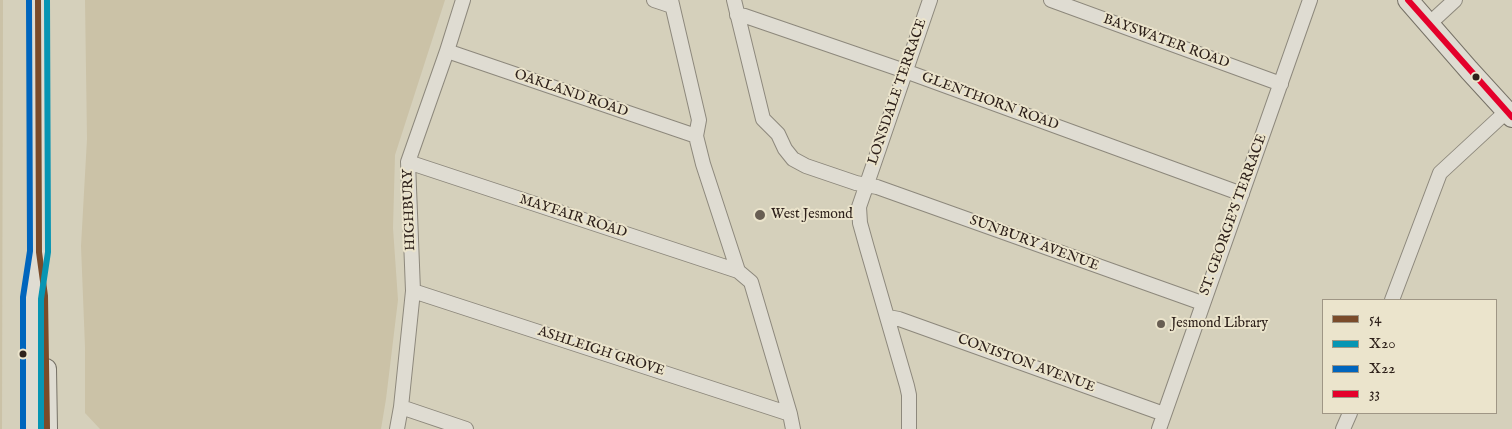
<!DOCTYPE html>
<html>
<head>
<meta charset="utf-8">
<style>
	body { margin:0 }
	#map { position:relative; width:1512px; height:429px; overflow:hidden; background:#d5d0bb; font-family:"IM FELL English",serif }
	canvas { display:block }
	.legend { position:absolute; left:1322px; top:299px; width:175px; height:115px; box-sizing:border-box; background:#ebe4cc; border:1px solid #9f9685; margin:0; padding:6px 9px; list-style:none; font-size:15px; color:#2e211b }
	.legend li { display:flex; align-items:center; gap:10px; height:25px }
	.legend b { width:25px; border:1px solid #9f9685 }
</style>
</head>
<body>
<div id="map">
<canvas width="1512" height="429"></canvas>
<ul class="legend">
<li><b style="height:6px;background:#7a4b2a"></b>54</li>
<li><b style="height:6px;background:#0795b3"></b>X20</li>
<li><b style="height:6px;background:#0065bd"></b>X22</li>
<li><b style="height:6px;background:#e4002b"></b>33</li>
</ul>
</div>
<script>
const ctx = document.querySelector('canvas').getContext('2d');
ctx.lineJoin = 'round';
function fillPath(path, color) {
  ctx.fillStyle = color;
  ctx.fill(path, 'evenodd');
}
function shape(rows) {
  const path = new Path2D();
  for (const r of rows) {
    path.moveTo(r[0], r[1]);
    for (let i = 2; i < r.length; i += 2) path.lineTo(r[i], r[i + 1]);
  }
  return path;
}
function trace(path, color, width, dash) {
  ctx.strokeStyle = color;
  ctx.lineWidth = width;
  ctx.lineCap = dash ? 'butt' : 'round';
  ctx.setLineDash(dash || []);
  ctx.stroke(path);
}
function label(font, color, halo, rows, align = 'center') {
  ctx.font = font + ' "IM FELL English",serif';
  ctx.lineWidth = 4;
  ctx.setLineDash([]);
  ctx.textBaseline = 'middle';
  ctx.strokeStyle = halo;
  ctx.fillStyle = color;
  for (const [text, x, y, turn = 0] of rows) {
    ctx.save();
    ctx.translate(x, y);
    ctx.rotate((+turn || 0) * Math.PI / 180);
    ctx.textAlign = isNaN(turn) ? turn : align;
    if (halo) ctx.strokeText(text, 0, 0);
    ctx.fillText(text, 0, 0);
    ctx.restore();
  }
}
const green = shape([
	[0,0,3,0,2,429,0,429],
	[85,0,445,0,395,155,393,228,398,300,386,399,381,429,100,429,85,413,85,347,81,246,87,139]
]);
const minor = shape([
	[654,0,672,6],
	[671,0,699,120,696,136,703,164,738,271,751,282,790,414,793,429],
	[734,0,763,119,778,134,785,149,793,159,806,166,856,183,877,187,1202,303],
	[1051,0,1281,84],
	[737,15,745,16,905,71,1242,194],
	[1429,24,1455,0],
	[447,51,696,136],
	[408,162,738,271],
	[413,291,790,414],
	[1392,300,1440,173,1507,111],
	[888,317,899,319,1164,414],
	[401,407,466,429],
	[397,429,401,407,413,291,408,162,447,51,463,0],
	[909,429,909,395,907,386,867,248,860,223,859,207,930,0],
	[1159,429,1310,0],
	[1343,429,1350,413]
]);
const secondary = shape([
	[1408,0,1469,70,1512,117],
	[46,369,47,429],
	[32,429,32,298,39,252,38,0]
]);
const bus1 = shape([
	[38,0,39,252,45,296,47,429]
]);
const bus2 = shape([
	[41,429,41,299,48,252,47,0]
]);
const bus3 = shape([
	[23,429,23,297,30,251,29,0]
]);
const bus4 = shape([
	[1408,0,1512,117]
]);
const markers = [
	[1476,77,4.5,"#2e211b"],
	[760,215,6,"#685e53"],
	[1161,324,5,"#685e53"],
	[23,354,4.5,"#2e211b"]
];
const streetNames = [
	["BAYSWATER ROAD",1166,42,20],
	["LONSDALE TERRACE",898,92,-71],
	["OAKLAND ROAD",571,94,19],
	["GLENTHORN ROAD",990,102,20],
	["HIGHBURY",410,210,-92],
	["ST. GEORGE'S TERRACE",1234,215,-70],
	["MAYFAIR ROAD",573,217,18],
	["SUNBURY AVENUE",1034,244,20],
	["ASHLEIGH GROVE",601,352,18],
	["CONISTON AVENUE",1026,364,20]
];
const poiNames = [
	["West Jesmond",771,215],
	["Jesmond Library",1171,324]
];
fillPath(green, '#cbc2a7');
trace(minor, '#8d887c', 16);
trace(secondary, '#767166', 22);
trace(minor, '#dfdcd2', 14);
trace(secondary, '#dfdcd2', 20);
trace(bus1, '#7a4b2a', 6);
trace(bus2, '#0795b3', 6);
trace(bus3, '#0065bd', 6);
trace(bus4, '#e4002b', 6);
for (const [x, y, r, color] of markers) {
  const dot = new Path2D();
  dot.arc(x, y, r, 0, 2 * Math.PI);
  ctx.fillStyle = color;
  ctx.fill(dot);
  trace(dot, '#ebe4cc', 2);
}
label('14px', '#2e211b', '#ebe4cc', streetNames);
label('14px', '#2e211b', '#ebe4cc', poiNames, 'left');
</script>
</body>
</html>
